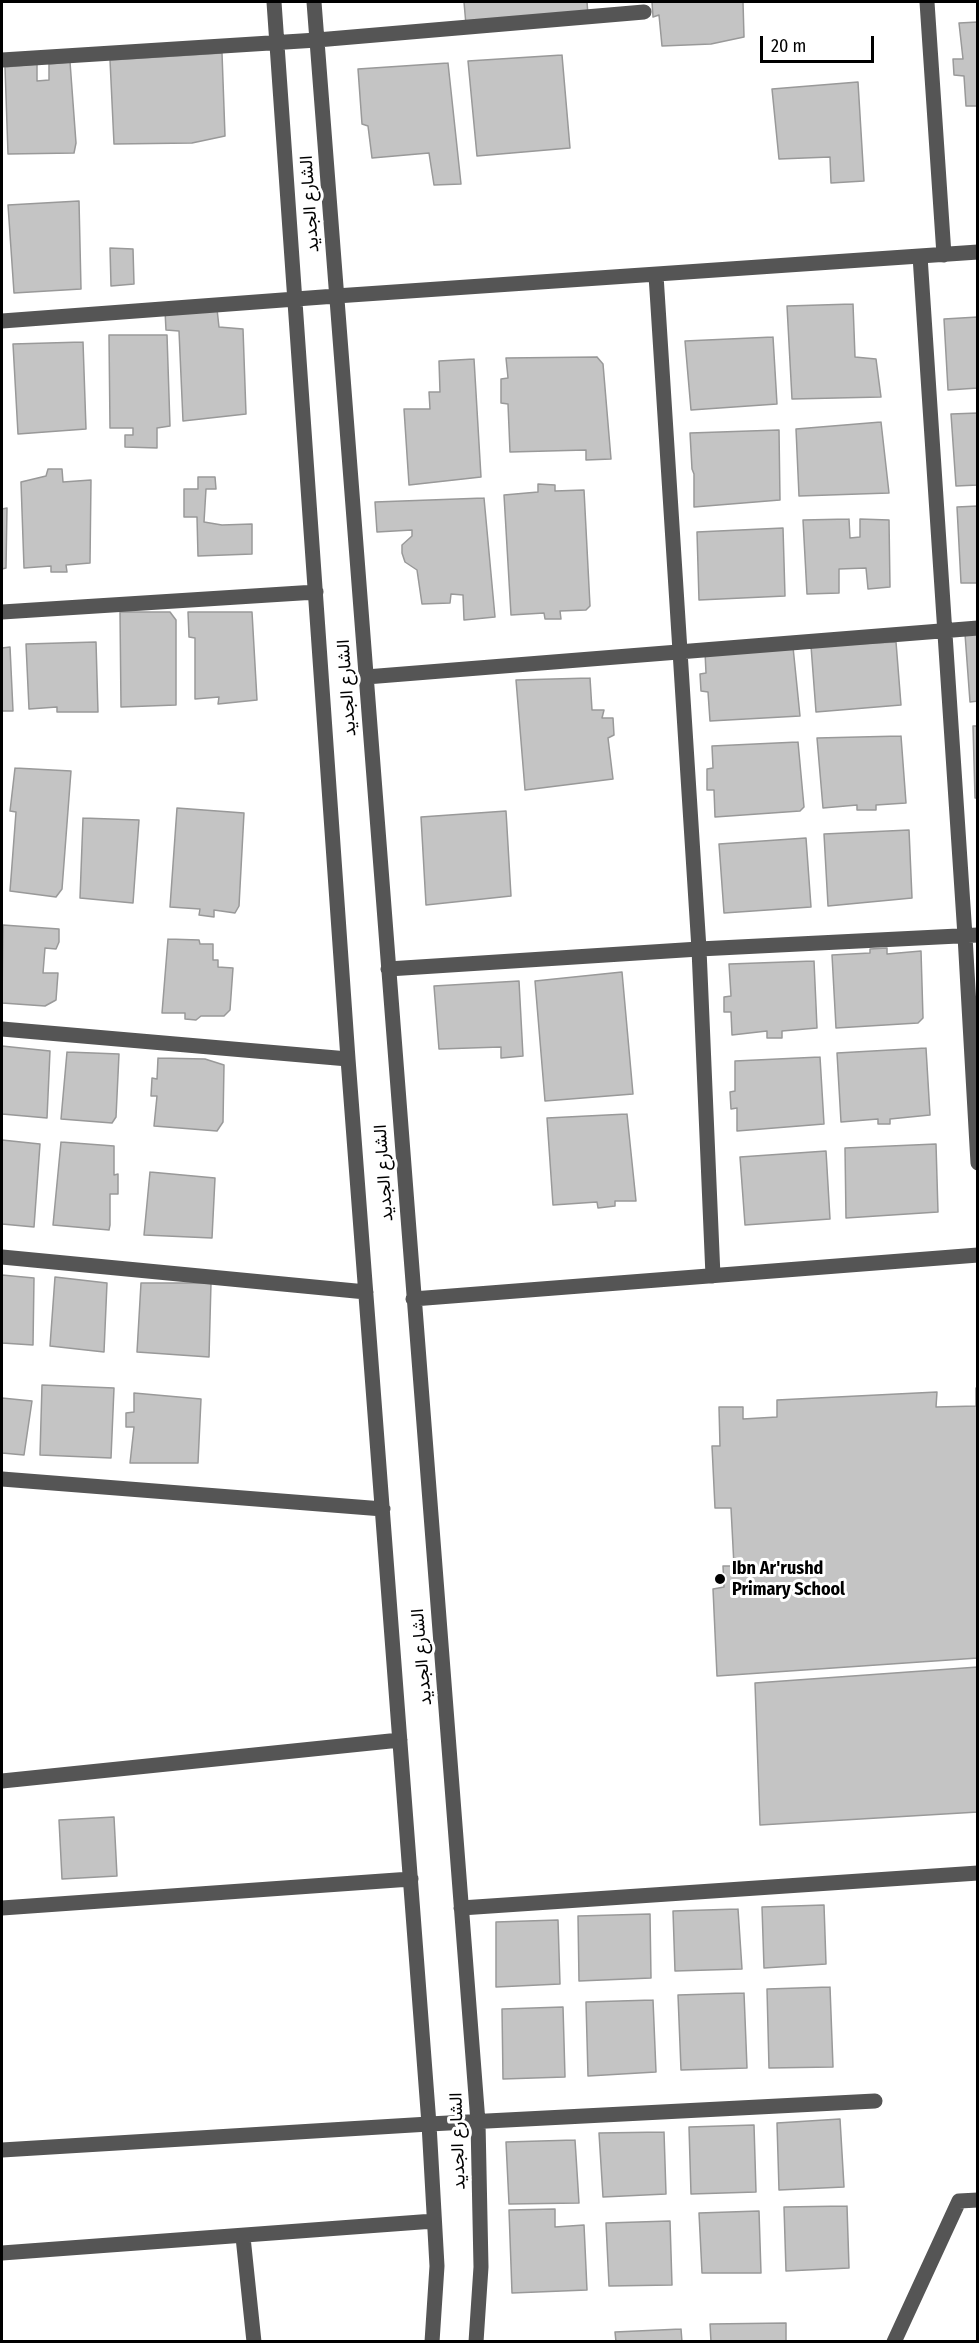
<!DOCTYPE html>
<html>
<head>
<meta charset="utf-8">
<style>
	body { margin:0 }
	#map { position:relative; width:979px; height:2343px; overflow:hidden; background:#fff; font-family:"Fira Sans Condensed",sans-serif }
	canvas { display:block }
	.frame { position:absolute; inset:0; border:3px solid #000; pointer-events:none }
	.scale { position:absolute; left:760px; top:36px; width:114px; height:27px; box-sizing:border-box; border:3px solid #000; border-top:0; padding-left:8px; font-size:18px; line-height:21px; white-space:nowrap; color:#000; -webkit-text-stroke:4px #fff; paint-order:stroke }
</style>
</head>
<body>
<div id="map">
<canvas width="979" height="2343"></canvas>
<div class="frame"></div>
<div class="scale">20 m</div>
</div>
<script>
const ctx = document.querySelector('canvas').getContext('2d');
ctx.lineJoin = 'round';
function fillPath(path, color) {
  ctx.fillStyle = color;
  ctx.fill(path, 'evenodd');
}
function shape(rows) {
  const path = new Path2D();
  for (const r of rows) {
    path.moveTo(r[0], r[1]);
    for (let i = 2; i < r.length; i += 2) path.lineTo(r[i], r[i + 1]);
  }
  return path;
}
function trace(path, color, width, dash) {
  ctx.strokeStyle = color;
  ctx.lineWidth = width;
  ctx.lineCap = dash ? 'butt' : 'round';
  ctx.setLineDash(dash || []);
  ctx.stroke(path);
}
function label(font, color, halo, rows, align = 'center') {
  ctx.font = font + ' "Fira Sans Condensed",Vazirmatn,sans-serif';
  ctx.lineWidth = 6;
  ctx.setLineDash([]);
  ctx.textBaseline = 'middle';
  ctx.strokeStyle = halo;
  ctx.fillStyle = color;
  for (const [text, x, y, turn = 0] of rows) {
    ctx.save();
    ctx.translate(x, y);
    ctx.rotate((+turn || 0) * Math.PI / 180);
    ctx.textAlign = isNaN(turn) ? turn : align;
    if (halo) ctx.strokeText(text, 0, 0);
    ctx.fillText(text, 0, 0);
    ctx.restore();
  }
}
const building = shape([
	[464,2,587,2,588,15,466,25,464,2],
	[652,2,743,2,744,37,711,44,662,46,659,15,653,17,652,2],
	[978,22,978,106,966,106,964,76,954,75,953,59,963,59,959,23,978,22],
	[222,53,225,136,192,143,114,144,110,60,222,53],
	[562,55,570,148,477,156,468,61,562,55],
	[70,62,76,143,74,153,8,154,5,67,37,64,37,81,49,80,49,64,70,62],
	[448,63,461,184,434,185,429,153,372,158,368,126,362,124,358,69,448,63],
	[858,82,864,181,831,183,830,157,779,159,772,89,858,82],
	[79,201,81,289,14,293,8,205,79,201],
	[110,248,133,249,134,284,111,286,110,248],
	[853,304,855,357,876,359,881,397,792,399,787,306,853,304],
	[217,309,219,327,243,329,246,414,183,421,179,331,166,330,165,311,217,309],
	[978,317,978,388,948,390,944,319,978,317],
	[109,335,167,335,170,426,157,428,157,448,125,447,125,435,133,435,133,428,110,428,109,335],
	[773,337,777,404,691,410,685,341,773,337],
	[83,342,86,429,18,434,13,344,83,342],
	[597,357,603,364,611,459,586,460,586,450,510,452,508,404,501,403,501,379,508,378,506,358,597,357],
	[474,359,481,477,409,485,404,409,430,409,429,392,440,392,439,361,474,359],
	[978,413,978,485,956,486,951,414,978,413],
	[881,422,889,493,799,496,796,429,881,422],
	[779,430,780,500,694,507,694,474,692,469,690,433,779,430],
	[48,469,62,469,63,482,91,480,90,563,66,565,67,572,51,572,51,566,24,568,21,482,46,476,48,469],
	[198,477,215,477,216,489,206,489,204,522,222,525,252,524,252,554,198,556,197,517,184,517,184,489,198,489,198,477],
	[538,484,555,485,555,491,584,490,590,606,586,610,560,611,561,619,545,619,544,613,511,615,504,495,538,492,538,484],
	[484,498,495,617,464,620,463,595,451,594,450,603,422,604,417,570,405,562,402,553,402,545,412,536,412,530,377,532,375,502,484,498],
	[978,506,978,583,961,583,957,507,978,506],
	[7,508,6,568,2,569,2,509,7,508],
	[849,519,850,538,860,537,860,519,889,520,890,587,868,589,866,568,839,569,839,593,807,594,803,520,849,519],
	[783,528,785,596,699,600,697,532,783,528],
	[120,612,170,612,176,620,176,705,121,707,120,612],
	[188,612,252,612,257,700,218,704,219,697,195,699,195,638,189,637,188,612],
	[978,633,978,701,970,702,965,634,978,633],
	[96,642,98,712,57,712,57,707,29,709,26,644,96,642],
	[896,642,901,705,816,712,811,646,896,642],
	[10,647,13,711,2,711,2,648,10,647],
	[793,647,800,716,710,721,708,692,701,691,700,674,706,673,705,652,793,647],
	[590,678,592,710,604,710,602,718,613,718,614,735,608,738,613,779,525,790,516,680,590,678],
	[973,726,978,726,978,798,975,798,973,726],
	[901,736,906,803,876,805,876,810,857,810,857,805,823,808,817,738,901,736],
	[798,742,804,807,800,811,715,817,714,790,707,790,707,769,713,768,712,746,798,742],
	[15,768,71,771,62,889,56,897,10,891,16,812,10,811,15,768],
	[177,808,244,813,239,906,235,913,214,910,214,917,199,915,200,909,170,907,177,808],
	[506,811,511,896,426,905,421,817,506,811],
	[83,818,139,820,133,903,80,898,83,818],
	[909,830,912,898,828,906,824,834,909,830],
	[806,838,811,907,724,913,719,844,806,838],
	[3,925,59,929,59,942,56,949,45,948,43,973,58,973,56,1000,45,1006,2,1003,3,925],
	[168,939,199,940,200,944,213,944,213,960,218,960,218,967,233,968,230,1010,224,1016,201,1016,196,1020,185,1019,185,1013,162,1013,168,939],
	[887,948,887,954,921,951,923,1018,918,1023,836,1028,832,955,870,953,870,949,887,948],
	[814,961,817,1028,782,1031,782,1038,767,1038,767,1031,732,1035,731,1012,724,1012,724,997,731,996,729,964,814,961],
	[622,972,633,1094,545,1101,535,981,622,972],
	[519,981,523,1056,501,1058,501,1047,439,1049,434,986,519,981],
	[2,1046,50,1051,47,1118,2,1114,2,1046],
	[926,1048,930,1115,890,1119,890,1124,878,1124,878,1119,841,1122,837,1053,926,1048],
	[67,1052,119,1054,116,1117,112,1123,61,1119,67,1052],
	[820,1057,824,1124,737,1131,737,1108,731,1109,730,1092,735,1091,735,1061,820,1057],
	[158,1058,205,1059,224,1065,223,1122,217,1131,154,1126,157,1096,151,1096,152,1078,157,1079,158,1058],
	[627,1114,636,1201,615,1201,615,1206,598,1208,597,1202,553,1205,547,1118,627,1114],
	[2,1140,40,1144,34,1227,2,1224,2,1140],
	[61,1142,114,1146,114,1175,118,1174,118,1194,110,1194,110,1225,109,1230,53,1225,61,1142],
	[936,1144,938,1212,846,1218,845,1148,936,1144],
	[826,1151,830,1219,745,1225,740,1157,826,1151],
	[150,1172,215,1178,212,1238,144,1235,150,1172],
	[2,1275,34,1278,33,1345,2,1343,2,1275],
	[55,1277,107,1283,104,1352,50,1346,55,1277],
	[141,1283,211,1283,209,1357,137,1352,141,1283],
	[42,1385,114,1388,111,1458,40,1455,42,1385],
	[976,1388,978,1388,978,1658,717,1676,713,1589,724,1587,723,1566,734,1566,731,1508,715,1508,712,1446,720,1446,719,1407,743,1407,743,1419,777,1417,777,1400,937,1392,936,1407,976,1406,976,1388],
	[134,1393,201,1399,198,1463,130,1463,134,1427,126,1427,126,1413,134,1412,134,1393],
	[2,1398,32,1401,24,1455,2,1453,2,1398],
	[978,1667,978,1812,760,1825,755,1683,978,1667],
	[114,1817,117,1876,62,1879,59,1820,114,1817],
	[824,1905,826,1964,764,1968,762,1907,824,1905],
	[738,1909,742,1969,675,1971,673,1911,738,1909],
	[650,1914,651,1978,579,1981,578,1916,650,1914],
	[558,1920,560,1984,496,1987,496,1922,558,1920],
	[830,1987,833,2067,769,2068,767,1989,830,1987],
	[744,1993,747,2068,681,2070,678,1995,744,1993],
	[653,2000,656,2072,588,2076,586,2002,653,2000],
	[563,2007,565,2077,503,2079,502,2009,563,2007],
	[840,2119,844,2187,779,2190,777,2123,840,2119],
	[754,2125,756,2192,691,2194,689,2127,754,2125],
	[664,2132,666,2194,603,2197,599,2133,664,2132],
	[575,2140,579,2203,509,2204,506,2142,575,2140],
	[847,2206,849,2268,786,2271,784,2207,847,2206],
	[555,2209,555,2227,584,2225,587,2290,512,2293,509,2210,555,2209],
	[759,2211,761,2273,702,2273,699,2213,759,2211],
	[670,2221,672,2285,609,2286,606,2223,670,2221],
	[786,2323,786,2342,711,2342,710,2324,786,2323],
	[681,2329,682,2342,616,2342,615,2332,681,2329]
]);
const minor = shape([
	[274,2,348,1059,429,2124,437,2266,432,2342],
	[314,2,478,2122,481,2267,476,2342],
	[927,2,944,255],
	[2,60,317,40,644,12],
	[920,256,965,936,978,1163],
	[656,275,699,949,713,1276],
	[2,321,336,296,978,252],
	[2,612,316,592],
	[366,677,978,628],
	[388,969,699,949,978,935],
	[2,1029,348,1059],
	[2,1257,366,1292],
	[413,1299,978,1255],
	[2,1479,383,1509],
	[2,1781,400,1740],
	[2,1908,411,1879],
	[461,1908,978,1873],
	[2,2150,429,2124,875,2101],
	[243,2237,254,2342],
	[2,2253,434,2221],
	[894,2342,959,2201,978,2200]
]);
const markers = [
	[720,1579,6,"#000"]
];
const streetNames = [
	["الشارع الجديد",310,204,-94],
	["الشارع الجديد",347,688,-94],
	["الشارع الجديد",384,1173,-94],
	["الشارع الجديد",422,1657,-95],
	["الشارع الجديد",458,2141,-92]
];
const poiNames = [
	["Ibn Ar'rushd",732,1569],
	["Primary School",732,1590]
];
fillPath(building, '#c4c4c4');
trace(building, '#999', 1.5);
trace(minor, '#555', 15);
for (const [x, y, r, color] of markers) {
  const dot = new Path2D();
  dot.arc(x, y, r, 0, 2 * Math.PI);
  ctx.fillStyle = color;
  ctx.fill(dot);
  trace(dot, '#fff', 2);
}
label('18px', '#000', '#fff', streetNames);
label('bold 18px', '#000', '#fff', poiNames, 'left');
</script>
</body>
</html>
